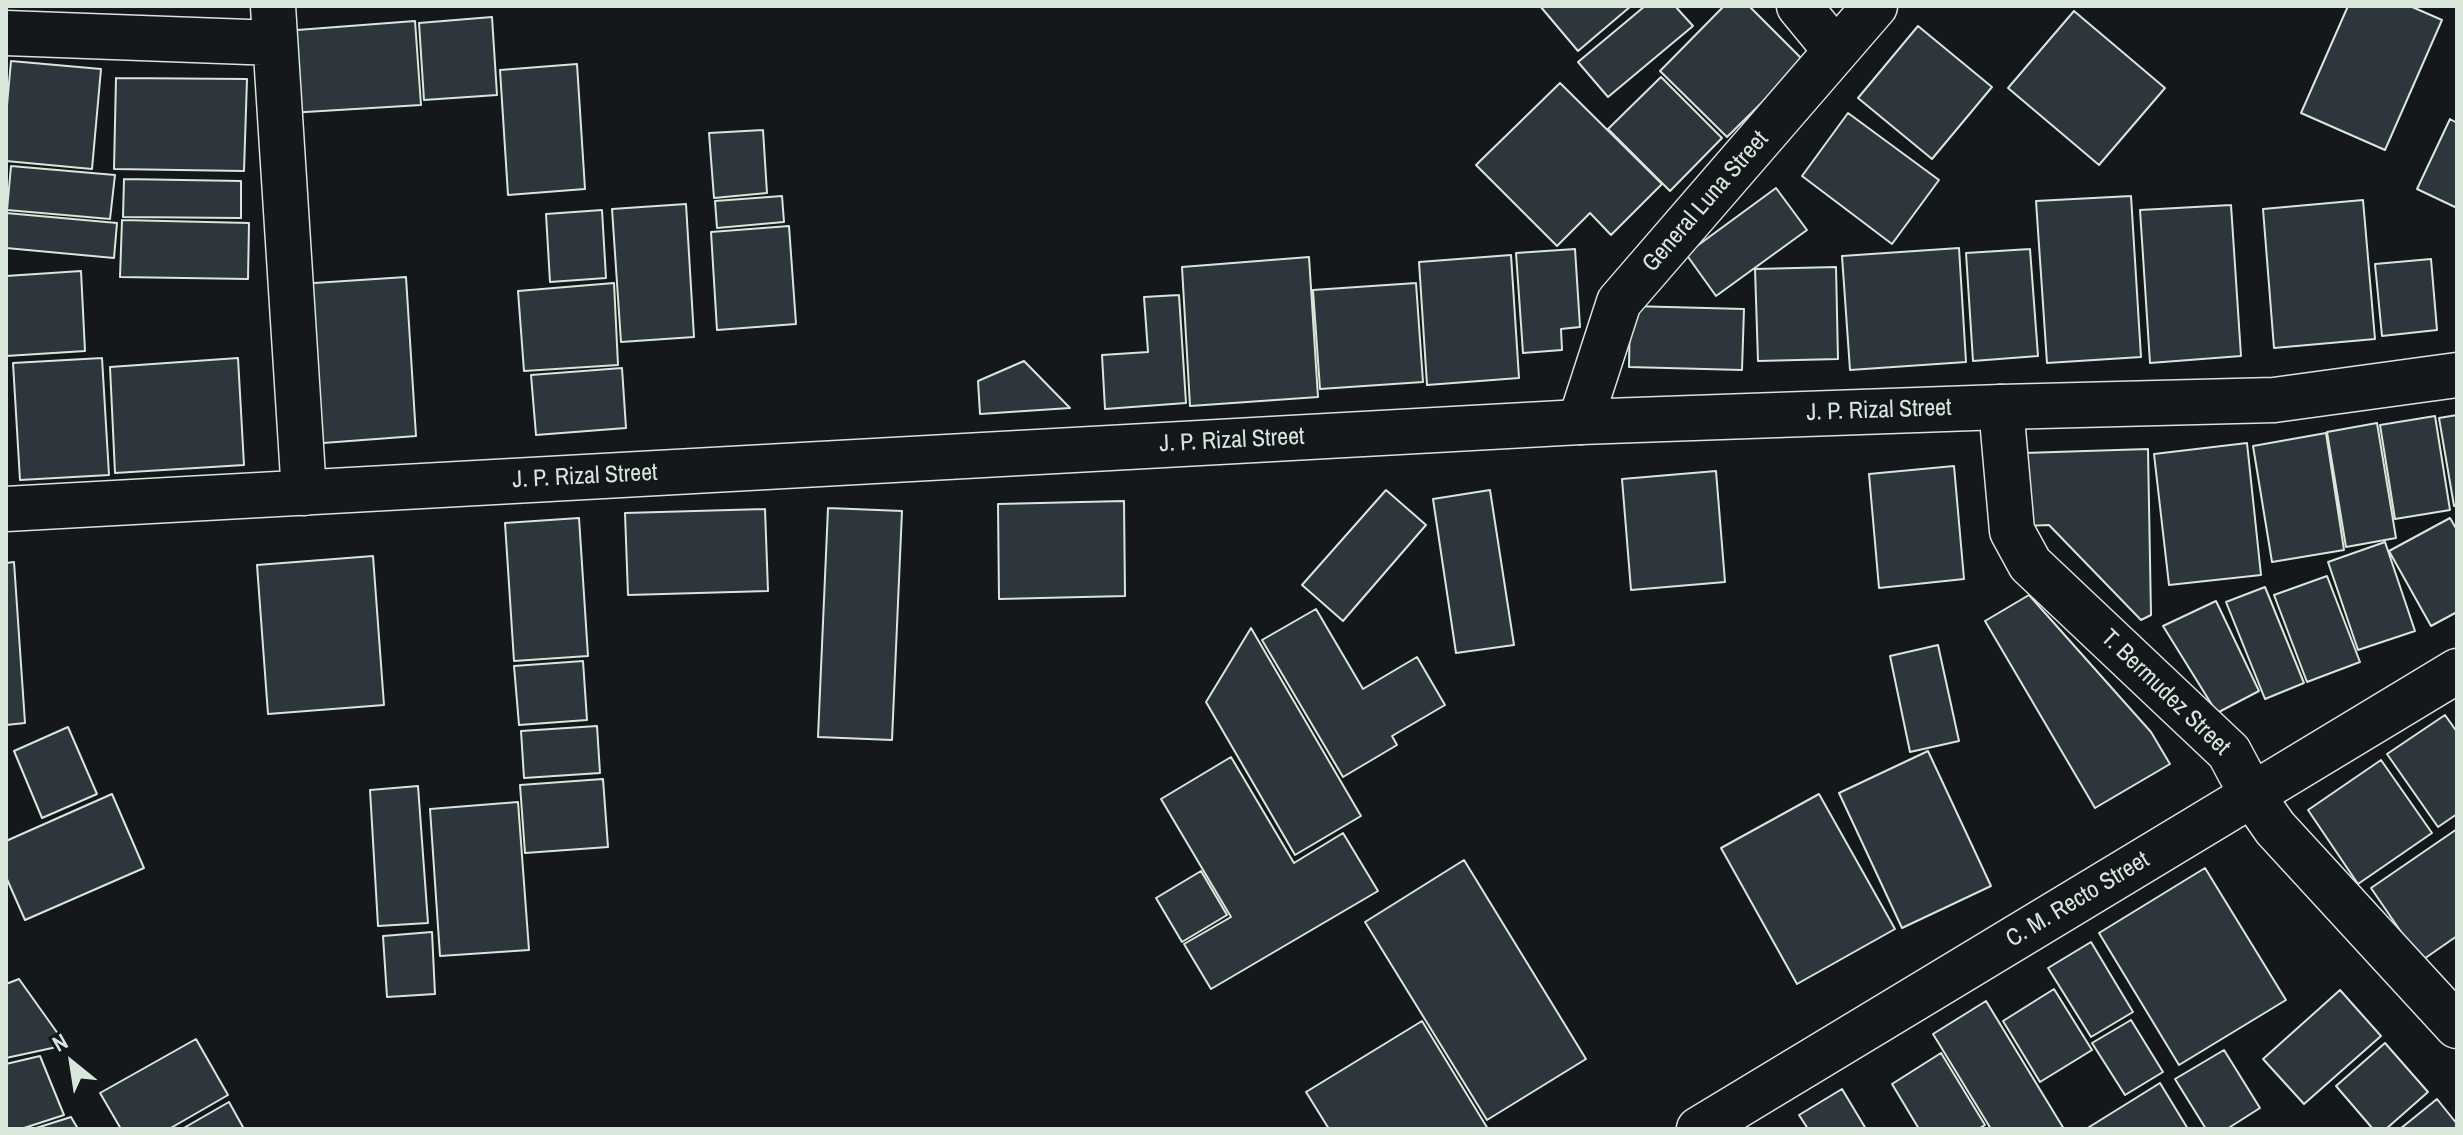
<!DOCTYPE html>
<html>
<head>
<meta charset="utf-8">
<style>
	body { margin:0 }
	#map { position:relative; width:2463px; height:1135px; overflow:hidden; background:#14181c; font-family:"Archivo Narrow",sans-serif }
	canvas { display:block }
	.frame { position:absolute; inset:0; border:8px solid #d8e6dc; pointer-events:none }
	.north { position:absolute; left:32px; top:1023px; width:80px; height:80px; -webkit-text-stroke:6px #14181c; paint-order:stroke; rotate:330deg; font-size:22px; font-weight:700; line-height:32px; text-align:center; color:#d8e6dc }
	.north::after { content:''; display:block; margin:auto; width:28px; height:36px; background:#d8e6dc; clip-path:polygon(50% 0,100% 100%,50% 72%,0 100%) }
</style>
</head>
<body>
<div id="map">
<canvas width="2463" height="1135"></canvas>
<div class="frame"></div>
<div class="north">N</div>
</div>
<script>
const ctx = document.querySelector('canvas').getContext('2d');
ctx.lineJoin = 'round';
function fillPath(path, color) {
  ctx.fillStyle = color;
  ctx.fill(path, 'evenodd');
}
function shape(rows) {
  const path = new Path2D();
  for (const r of rows) {
    path.moveTo(r[0], r[1]);
    for (let i = 2; i < r.length; i += 2) path.lineTo(r[i], r[i + 1]);
  }
  return path;
}
function trace(path, color, width, dash) {
  ctx.strokeStyle = color;
  ctx.lineWidth = width;
  ctx.lineCap = dash ? 'butt' : 'round';
  ctx.setLineDash(dash || []);
  ctx.stroke(path);
}
function label(font, color, halo, rows, align = 'center') {
  ctx.font = font + ' "Archivo Narrow",sans-serif';
  ctx.lineWidth = 6;
  ctx.setLineDash([]);
  ctx.textBaseline = 'middle';
  ctx.strokeStyle = halo;
  ctx.fillStyle = color;
  for (const [text, x, y, turn = 0] of rows) {
    ctx.save();
    ctx.translate(x, y);
    ctx.rotate((+turn || 0) * Math.PI / 180);
    ctx.textAlign = isNaN(turn) ? turn : align;
    if (halo) ctx.strokeText(text, 0, 0);
    ctx.fillText(text, 0, 0);
    ctx.restore();
  }
}
const building = shape([
	[1540,6,1631,6,1578,51,1540,6],
	[1645,6,1675,6,1693,26,1608,97,1578,62,1645,6],
	[1724,6,1749,6,1804,61,1727,137,1660,71,1724,6],
	[2348,6,2410,6,2442,20,2385,150,2301,113,2348,6],
	[2074,11,2165,88,2099,165,2008,88,2074,11],
	[492,17,497,95,424,100,419,23,492,17],
	[415,21,421,105,289,113,284,31,415,21],
	[1918,26,1992,87,1932,159,1858,98,1918,26],
	[11,61,101,69,92,169,6,161,6,116,11,61],
	[577,64,585,189,508,195,500,70,577,64],
	[1661,77,1722,138,1670,191,1608,129,1661,77],
	[116,78,247,79,244,171,114,169,116,78],
	[1560,83,1662,184,1611,235,1590,213,1557,246,1476,165,1560,83],
	[1848,113,1939,180,1892,244,1802,176,1848,113],
	[2450,119,2457,123,2457,208,2417,189,2450,119],
	[763,130,767,193,714,198,709,133,763,130],
	[11,166,115,175,110,219,7,210,11,166],
	[124,179,241,181,241,218,123,217,124,179],
	[1776,188,1807,230,1716,296,1686,254,1776,188],
	[782,196,784,222,717,228,715,201,782,196],
	[2131,196,2141,357,2047,363,2036,201,2131,196],
	[2363,200,2375,339,2274,348,2263,209,2363,200],
	[686,204,694,337,621,342,612,209,686,204],
	[2231,205,2241,356,2150,363,2140,210,2231,205],
	[602,210,606,278,550,282,546,214,602,210],
	[6,213,117,223,114,258,6,248,6,213],
	[122,220,249,223,248,279,120,277,122,220],
	[789,226,796,324,717,330,711,232,789,226],
	[1959,248,1966,362,1850,370,1842,256,1959,248],
	[1575,249,1580,327,1561,329,1562,350,1523,353,1516,253,1575,249],
	[2030,249,2038,356,1973,361,1966,253,2030,249],
	[1511,255,1519,378,1427,385,1419,262,1511,255],
	[1309,257,1318,397,1190,406,1182,267,1309,257],
	[2431,259,2437,330,2382,336,2375,264,2431,259],
	[1836,267,1838,359,1758,361,1755,269,1836,267],
	[81,271,85,351,6,356,6,276,81,271],
	[406,277,416,436,310,444,299,284,406,277],
	[614,283,618,365,524,371,518,291,614,283],
	[1416,283,1423,382,1320,389,1313,290,1416,283],
	[1179,295,1186,403,1105,409,1102,355,1148,352,1144,297,1179,295],
	[1630,306,1744,309,1742,370,1629,367,1630,306],
	[102,358,109,475,20,480,13,363,102,358],
	[238,358,244,465,115,473,110,367,238,358],
	[1024,361,1070,408,980,414,978,381,1024,361],
	[622,368,626,428,536,435,531,375,622,368],
	[2457,415,2457,505,2454,506,2439,418,2457,415],
	[2435,416,2450,510,2395,519,2380,425,2435,416],
	[2377,423,2396,538,2346,547,2327,432,2377,423],
	[2326,433,2344,550,2272,562,2253,446,2326,433],
	[2247,443,2261,575,2169,585,2154,454,2247,443],
	[2148,449,2151,615,2141,620,2049,525,2026,526,2024,453,2148,449],
	[1954,466,1964,579,1879,588,1869,474,1954,466],
	[1716,471,1725,582,1631,590,1622,479,1716,471],
	[1386,490,1426,525,1343,621,1302,585,1386,490],
	[1490,490,1514,645,1456,653,1433,499,1490,490],
	[1124,501,1125,596,999,599,998,504,1124,501],
	[828,508,902,511,892,740,818,737,828,508],
	[765,509,768,591,628,595,625,513,765,509],
	[579,518,588,656,514,661,505,523,579,518],
	[2450,518,2457,530,2457,612,2431,626,2389,551,2450,518],
	[2385,542,2415,631,2358,650,2328,562,2385,542],
	[373,556,384,705,268,714,257,565,373,556],
	[14,562,25,723,6,725,6,563,14,562],
	[2327,576,2360,662,2307,682,2274,595,2327,576],
	[2265,587,2304,683,2265,699,2226,602,2265,587],
	[2029,595,2151,732,2170,764,2095,808,1985,621,2029,595],
	[2216,601,2259,691,2217,713,2163,626,2216,601],
	[1316,609,1363,689,1417,657,1445,705,1392,736,1397,745,1343,777,1262,640,1316,609],
	[1251,628,1361,816,1295,855,1206,702,1251,628],
	[1938,645,1959,741,1910,752,1890,656,1938,645],
	[583,661,587,720,519,725,514,666,583,661],
	[2445,715,2457,732,2457,814,2438,827,2387,754,2445,715],
	[597,726,600,773,524,778,521,731,597,726],
	[68,727,97,794,42,818,14,751,68,727],
	[1928,751,1991,886,1902,928,1839,793,1928,751],
	[1231,757,1294,863,1343,833,1378,891,1211,989,1184,944,1231,917,1161,799,1231,757],
	[2381,760,2432,833,2358,884,2308,810,2381,760],
	[603,779,608,847,525,853,520,785,603,779],
	[418,786,428,923,378,926,370,790,418,786],
	[112,794,144,868,25,920,6,877,6,841,112,794],
	[1819,794,1895,929,1797,984,1721,848,1819,794],
	[518,802,529,950,440,956,430,809,518,802],
	[2457,829,2457,936,2421,961,2371,888,2457,829],
	[1464,860,1586,1059,1487,1120,1365,922,1464,860],
	[2205,868,2286,1000,2179,1065,2099,933,2205,868],
	[1201,871,1227,915,1182,942,1156,898,1201,871],
	[432,932,435,994,387,997,383,936,432,932],
	[2091,942,2133,1012,2091,1037,2048,968,2091,942],
	[19,979,66,1045,6,1058,6,984,19,979],
	[2054,989,2092,1050,2040,1082,2003,1021,2054,989],
	[2340,990,2381,1036,2304,1104,2263,1059,2340,990],
	[1986,1001,2064,1129,1991,1129,1933,1034,1986,1001],
	[2131,1020,2163,1072,2125,1095,2092,1043,2131,1020],
	[1422,1021,1488,1129,1329,1129,1306,1092,1422,1021],
	[196,1039,228,1095,169,1129,121,1129,100,1093,196,1039],
	[2385,1043,2428,1092,2386,1129,2373,1129,2336,1086,2385,1043],
	[2224,1050,2260,1108,2227,1129,2206,1129,2175,1079,2224,1050],
	[1941,1053,1985,1125,1978,1129,1919,1129,1892,1084,1941,1053],
	[40,1056,64,1115,21,1129,6,1129,6,1064,40,1056],
	[2160,1083,2188,1129,2086,1129,2160,1083],
	[1842,1089,1866,1129,1808,1129,1799,1115,1842,1089],
	[2437,1099,2457,1124,2457,1129,2400,1129,2437,1099],
	[229,1102,244,1129,182,1129,229,1102],
	[71,1117,78,1129,33,1129,71,1117]
]);
const street = shape([
	[273,6,304,493],
	[1799,6,1836,51],
	[6,33,275,43],
	[2001,407,2012,531,2030,564,2229,752,2252,795,2275,828,2457,1026],
	[1580,422,1619,302,1875,6]
]);
const secondary = shape([
	[6,509,1580,422,2001,407,2274,400,2457,375]
]);
const primary = shape([
	[1699,1129,2457,671]
]);
const streetNames = [
	["General Luna Street",1706,202,-49],
	["J. P. Rizal Street",1879,411,-2],
	["J. P. Rizal Street",1232,441,-3],
	["J. P. Rizal Street",585,477,-3],
	["T. Bermudez Street",2165,693,44],
	["C. M. Recto Street",2078,900,-31]
];
fillPath(building, '#2c363c');
trace(building, '#d8e6dc', 2);
trace(street, '#d8e6dc', 47);
trace(secondary, '#d8e6dc', 47);
trace(primary, '#d8e6dc', 47);
trace(street, '#14181c', 44);
trace(secondary, '#14181c', 44);
trace(primary, '#14181c', 44);
label('24px', '#d8e6dc', '#14181c', streetNames);
</script>
</body>
</html>
